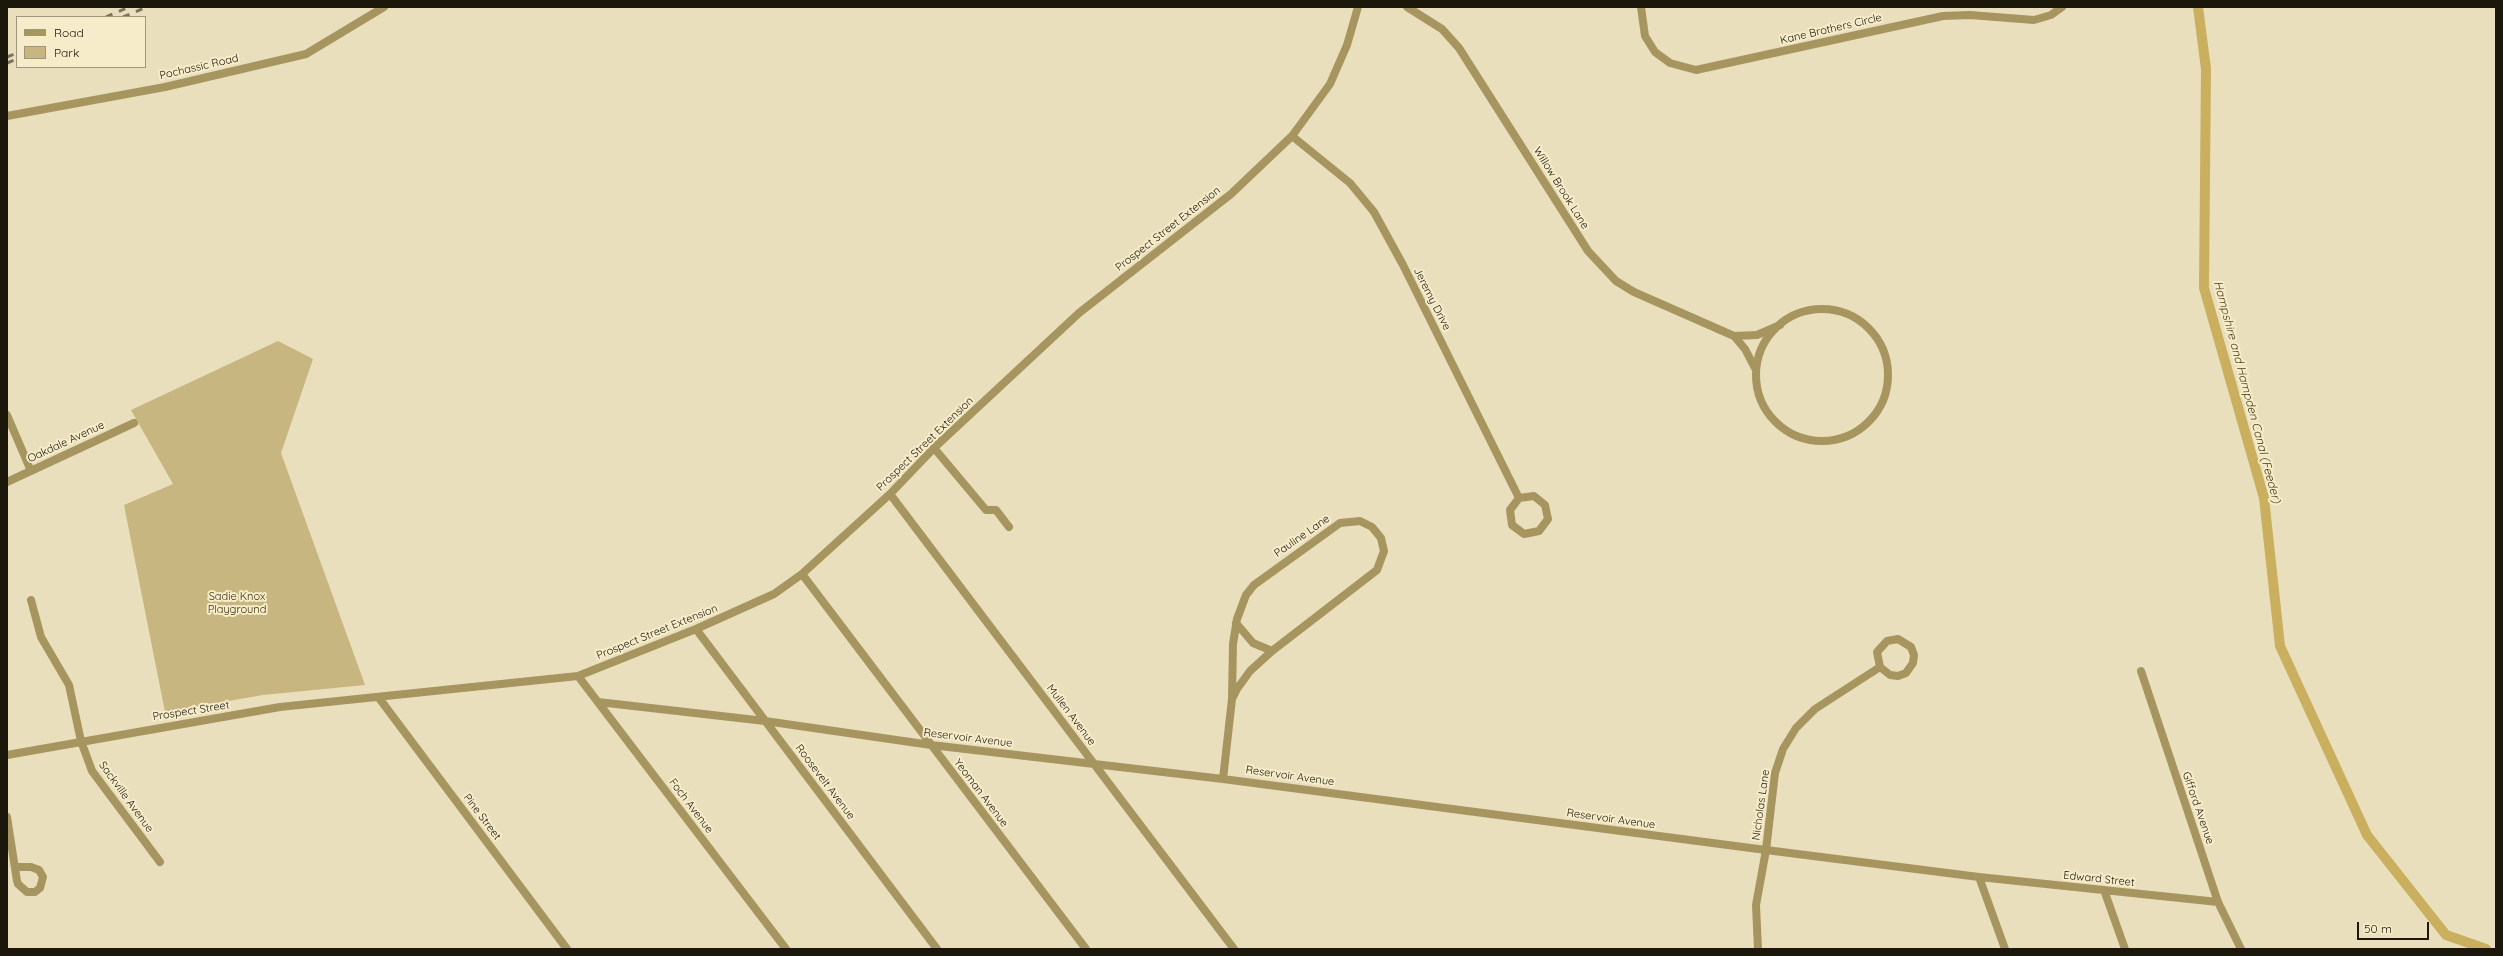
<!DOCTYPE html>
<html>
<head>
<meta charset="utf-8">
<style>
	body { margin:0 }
	#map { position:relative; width:2503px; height:956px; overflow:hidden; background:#eadfbd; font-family:Quicksand,sans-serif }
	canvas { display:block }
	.frame { position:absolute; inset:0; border:8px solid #1b170a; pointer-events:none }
	.legend { position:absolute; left:16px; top:16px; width:130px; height:52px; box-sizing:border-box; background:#f7ecca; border:1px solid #9f977d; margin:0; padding:5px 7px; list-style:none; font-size:12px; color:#1b170a }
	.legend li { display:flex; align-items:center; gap:8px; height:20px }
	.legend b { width:20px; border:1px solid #9f977d }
	.scale { position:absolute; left:2357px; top:922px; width:72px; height:18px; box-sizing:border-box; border:2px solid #1b170a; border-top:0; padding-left:5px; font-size:12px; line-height:14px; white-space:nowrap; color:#1b170a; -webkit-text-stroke:3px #f7ecca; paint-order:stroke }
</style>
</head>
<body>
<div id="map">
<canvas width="2503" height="956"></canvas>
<div class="frame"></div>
<ul class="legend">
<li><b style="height:5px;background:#a6955f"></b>Road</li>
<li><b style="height:11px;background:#c7b680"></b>Park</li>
</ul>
<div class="scale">50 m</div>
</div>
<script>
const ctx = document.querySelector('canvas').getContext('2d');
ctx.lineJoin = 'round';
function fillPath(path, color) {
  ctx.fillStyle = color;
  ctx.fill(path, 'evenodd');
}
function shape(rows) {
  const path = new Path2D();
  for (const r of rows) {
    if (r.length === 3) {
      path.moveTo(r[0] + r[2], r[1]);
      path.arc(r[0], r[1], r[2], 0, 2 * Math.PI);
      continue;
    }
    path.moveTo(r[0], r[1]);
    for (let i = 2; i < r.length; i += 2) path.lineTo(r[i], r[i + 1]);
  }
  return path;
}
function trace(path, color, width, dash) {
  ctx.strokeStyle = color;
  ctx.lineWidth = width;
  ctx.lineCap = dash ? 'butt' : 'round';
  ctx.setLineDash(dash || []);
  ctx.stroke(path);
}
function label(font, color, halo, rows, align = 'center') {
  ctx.font = font + ' Quicksand,sans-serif';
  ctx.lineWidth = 4;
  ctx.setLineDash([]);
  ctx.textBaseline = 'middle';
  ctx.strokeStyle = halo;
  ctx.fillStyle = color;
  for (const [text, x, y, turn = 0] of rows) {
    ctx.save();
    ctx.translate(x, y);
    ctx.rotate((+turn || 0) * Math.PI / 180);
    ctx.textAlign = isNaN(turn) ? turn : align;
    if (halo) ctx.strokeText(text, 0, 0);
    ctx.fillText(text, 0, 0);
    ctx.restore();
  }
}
const green = shape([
	[278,341,313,359,281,453,365,685,263,695,165,712,124,505,173,484,131,410]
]);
const canal = shape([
	[2198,7,2206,69,2204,288,2264,498,2280,646,2367,835,2446,935,2486,949]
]);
const minor = shape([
	[1407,7,1442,29,1459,48,1588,251,1616,281,1634,292,1734,336,1757,335,1780,325],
	[1641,7,1645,36,1655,52,1670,63,1696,70,1943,16,1970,15,2034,20,2051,15,2062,7],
	[7,116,165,87,306,54,384,7],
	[1292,136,1350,183,1374,212,1403,265,1519,498,1534,496,1545,505,1548,519,1539,531,1524,534,1512,525,1510,510,1519,498],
	[1822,375,66],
	[1734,336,1745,349,1756,370],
	[7,415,31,471],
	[934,448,986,510,996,510,1009,527],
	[7,482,134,423],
	[890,494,1234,949],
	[802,574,1086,949],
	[31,600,41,637,69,685,81,741,92,771,160,862],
	[1236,623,1253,643,1272,651],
	[696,629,937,949],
	[2141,671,2218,902,2241,949],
	[578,676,786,949],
	[379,698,567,949],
	[598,702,765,721,931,745,1223,779,1766,850,1979,877,2218,902],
	[7,755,280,707,578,676,696,629,774,594,802,574,890,494,934,448,1079,313,1231,194,1292,136,1330,84,1347,45,1358,7],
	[1223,779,1232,699,1237,689,1250,671,1272,651,1377,570,1384,551,1381,538,1372,527,1360,521,1340,523,1254,585,1246,595,1237,619,1233,644,1232,699],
	[7,817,17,881,18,884,27,892,35,892,40,888,43,877,39,870,31,867,15,867],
	[1979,877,2005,949],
	[2104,890,2125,949],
	[1758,949,1756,905,1766,850,1775,773,1783,749,1796,728,1815,709,1880,667,1890,675,1898,676,1906,673,1913,663,1914,655,1911,647,1898,639,1887,641,1877,652,1880,667]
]);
const rail = shape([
	[106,17,129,7],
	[123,17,147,7],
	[7,57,17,53],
	[7,63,17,59]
]);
const streetNames = [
	["Kane Brothers Circle",1831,29,-13],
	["Pochassic Road",199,67,-13],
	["Willow Brook Lane",1561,188,58],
	["Prospect Street Extension",1168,229,-38],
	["Jeremy Drive",1432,299,63],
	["Oakdale Avenue",66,442,-25],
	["Prospect Street Extension",925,444,-44],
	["Pauline Lane",1302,536,-35],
	["Prospect Street Extension",657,632,-22],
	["Prospect Street",191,711,-9],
	["Mullen Avenue",1071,715,53],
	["Reservoir Avenue",968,738,7],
	["Reservoir Avenue",1290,776,8],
	["Roosevelt Avenue",825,782,53],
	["Yeoman Avenue",981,793,53],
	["Sackville Avenue",126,797,54],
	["Nicholas Lane",1761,805,-82],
	["Foch Avenue",691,806,53],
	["Gifford Avenue",2198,808,71],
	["Pine Street",482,817,53],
	["Reservoir Avenue",1611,819,8],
	["Edward Street",2099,879,6]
];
const parkNames = [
	["Sadie Knox",237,597],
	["Playground",237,610]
];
const waterNames = [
	["Hampshire and Hampden Canal (Feeder)",2247,392,75]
];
fillPath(green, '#c7b680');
trace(canal, '#c9af5e', 10);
trace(minor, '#a6955f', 8);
trace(rail, '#7c755e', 3, [7, 7]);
label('11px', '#1b170a', '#f7ecca', streetNames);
label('11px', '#3b310c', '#f7ecca', parkNames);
label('italic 12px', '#463b17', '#f7ecca', waterNames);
</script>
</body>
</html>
